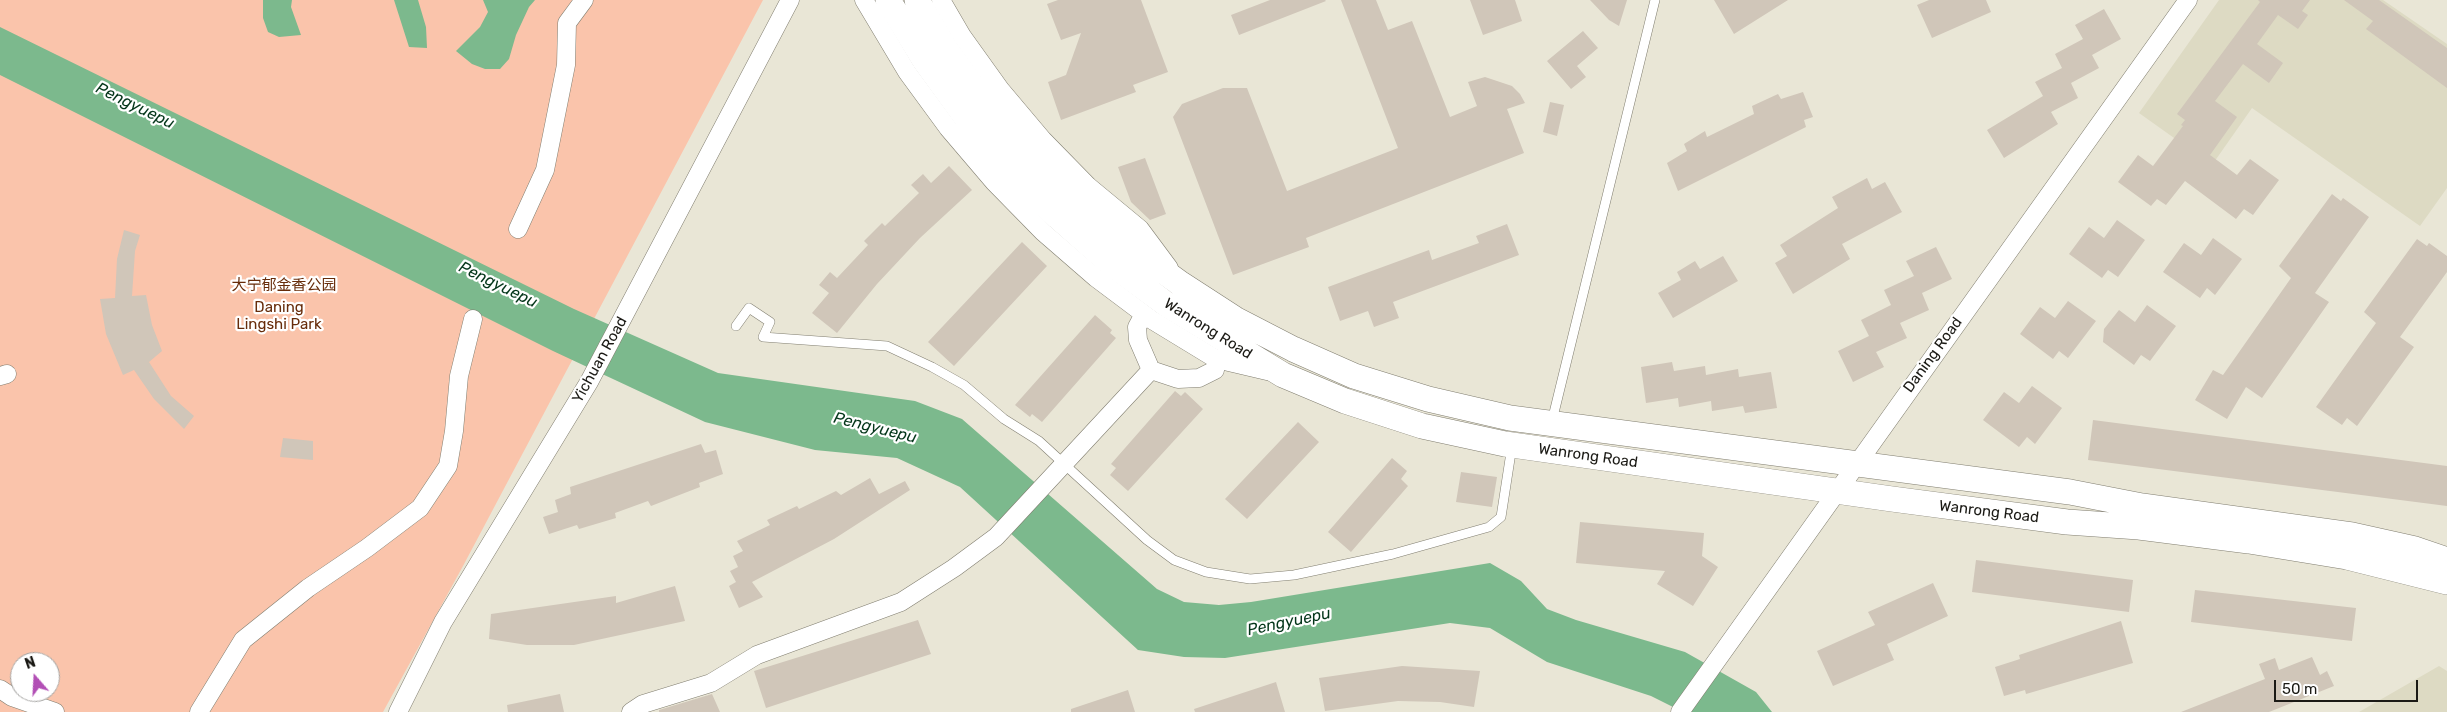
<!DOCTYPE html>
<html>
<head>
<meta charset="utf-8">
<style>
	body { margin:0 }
	#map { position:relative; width:2447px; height:712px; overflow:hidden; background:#e9e6d6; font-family:Rubik,sans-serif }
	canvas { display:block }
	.north { position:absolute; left:10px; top:652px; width:50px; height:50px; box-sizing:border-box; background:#fff; border:1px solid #a4a3a1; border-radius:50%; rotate:341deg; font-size:14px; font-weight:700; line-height:20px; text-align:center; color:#1b1a15 }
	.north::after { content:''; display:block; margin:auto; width:18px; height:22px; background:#b24fb5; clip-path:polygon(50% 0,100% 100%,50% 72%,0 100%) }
	.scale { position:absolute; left:2274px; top:680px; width:144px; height:22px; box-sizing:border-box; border:2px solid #1b1a15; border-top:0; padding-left:6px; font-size:15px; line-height:18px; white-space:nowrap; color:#1b1a15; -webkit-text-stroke:4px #fff; paint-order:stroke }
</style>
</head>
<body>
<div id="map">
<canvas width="2447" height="712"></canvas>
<div class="north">N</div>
<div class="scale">50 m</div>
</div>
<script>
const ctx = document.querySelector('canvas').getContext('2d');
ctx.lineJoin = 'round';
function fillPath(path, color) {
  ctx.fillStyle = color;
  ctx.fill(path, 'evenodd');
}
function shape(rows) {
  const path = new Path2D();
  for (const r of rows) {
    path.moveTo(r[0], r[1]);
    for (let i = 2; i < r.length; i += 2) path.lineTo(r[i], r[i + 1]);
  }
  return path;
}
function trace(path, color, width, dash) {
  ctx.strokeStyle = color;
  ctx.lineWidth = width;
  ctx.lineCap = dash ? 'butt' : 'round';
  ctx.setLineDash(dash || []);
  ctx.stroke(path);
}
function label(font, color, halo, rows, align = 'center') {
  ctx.font = font + ' Rubik,"Noto Sans SC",sans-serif';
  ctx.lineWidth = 4.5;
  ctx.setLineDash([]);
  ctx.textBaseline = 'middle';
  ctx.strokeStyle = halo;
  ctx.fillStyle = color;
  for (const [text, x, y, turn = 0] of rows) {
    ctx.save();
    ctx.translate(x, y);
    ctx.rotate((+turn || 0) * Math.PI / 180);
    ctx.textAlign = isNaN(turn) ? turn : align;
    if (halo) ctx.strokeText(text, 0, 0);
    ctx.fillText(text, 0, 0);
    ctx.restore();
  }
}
const built = shape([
	[2219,0,2383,0,2447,44,2447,188,2420,226,2252,108,2212,165,2139,113],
	[2439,666,2447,671,2447,712,2359,712]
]);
const green = shape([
	[0,0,763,0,463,566,383,712,0,712],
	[20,662,50,662,50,692,20,692]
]);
const water = shape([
	[263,0,292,0,291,7,301,35,279,37,268,32,263,18],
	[394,0,418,0,426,27,427,48,409,47],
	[483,0,535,0,529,7,516,35,509,59,500,69,485,69,472,64,456,51,480,27,488,12],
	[0,27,574,309,718,373,915,401,962,419,1157,589,1184,602,1219,605,1251,602,1490,563,1521,581,1547,609,1576,620,1685,652,1756,692,1772,712,1683,712,1651,696,1547,662,1490,628,1450,623,1225,658,1184,657,1138,650,960,487,897,458,815,450,705,422,553,351,0,75]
]);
const building = shape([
	[1058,0,1141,0,1168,72,1133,85,1136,92,1061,120,1048,82,1066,75,1081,33,1061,40,1047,4],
	[1270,0,1325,0,1326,1,1239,35,1231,15],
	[1341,0,1376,0,1388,30,1412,21,1450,117,1477,106,1468,82,1485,77,1512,86,1520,94,1525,103,1507,109,1524,153,1306,238,1309,247,1233,275,1173,117,1182,104,1223,88,1247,88,1287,191,1398,148],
	[1470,0,1515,0,1522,21,1483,35],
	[1590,0,1627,0,1619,26,1609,20],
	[1714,0,1788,0,1734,34],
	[1929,0,1986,0,1991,12,1932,38,1917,5],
	[2258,0,2310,0,2302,11,2308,15,2298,29,2278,15,2257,44,2283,63,2269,83,2243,64,2215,101,2237,117,2210,155,2237,175,2250,159,2279,180,2253,215,2244,209,2236,219,2185,181,2166,205,2157,199,2151,206,2118,182,2138,155,2153,166,2183,126,2181,125,2185,120,2177,114,2260,2],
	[2344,0,2379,0,2447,48,2447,88,2366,29,2373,21],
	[2104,9,2121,39,2092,55,2099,68,2071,83,2078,98,2051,112,2058,124,2004,158,1987,130,2043,96,2035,82,2062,68,2055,54,2083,39,2075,25],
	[1583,31,1598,48,1577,66,1586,77,1571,89,1547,61],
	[1803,92,1813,117,1804,120,1806,127,1678,191,1667,163,1687,151,1684,144,1705,131,1707,137,1754,114,1752,106,1778,94,1781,99],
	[1550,102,1564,105,1557,136,1543,132],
	[1145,158,1166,214,1150,220,1131,202,1118,167],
	[949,166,972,190,920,238,877,284,837,333,812,313,829,293,819,285,830,272,837,278,868,245,864,241,882,223,885,226,919,193,911,185,923,174,931,183],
	[1867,178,1872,189,1885,182,1902,212,1842,244,1850,259,1793,294,1775,263,1787,256,1780,245,1838,208,1832,197],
	[2332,194,2341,201,2343,198,2369,217,2315,293,2329,302,2262,398,2246,387,2227,419,2195,400,2213,370,2223,375,2291,278,2279,266],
	[2117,220,2145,240,2118,277,2108,270,2102,278,2069,254,2089,227,2104,238],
	[1507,224,1519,255,1393,302,1399,318,1374,327,1368,311,1340,321,1328,287,1429,250,1432,260,1479,243,1476,236],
	[124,230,140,235,135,251,132,296,146,295,152,325,162,351,149,362,171,396,194,416,184,429,154,399,134,370,123,375,106,334,100,299,115,298,117,259],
	[2213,238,2242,259,2215,295,2207,288,2200,298,2163,272,2184,243,2201,255],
	[2417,239,2427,246,2429,243,2447,256,2447,272,2400,337,2414,347,2357,426,2347,418,2342,425,2316,407,2376,323,2364,312],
	[1022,242,1047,266,954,366,928,342],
	[1936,247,1952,279,1922,293,1929,310,1900,323,1907,338,1876,352,1884,367,1853,382,1838,351,1869,336,1861,320,1891,305,1884,290,1914,276,1906,261],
	[1723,256,1738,281,1673,318,1658,293,1681,280,1677,272,1695,261,1700,269],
	[2068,301,2096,321,2068,358,2059,351,2053,359,2020,334,2040,307,2055,318],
	[2147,305,2176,326,2150,361,2141,355,2134,365,2103,342,2104,329,2119,310,2135,322],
	[1095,315,1112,330,1110,333,1116,338,1042,422,1032,414,1030,417,1015,405],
	[1672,362,1674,371,1705,366,1706,375,1738,369,1739,377,1771,372,1777,408,1745,413,1743,406,1712,411,1711,401,1679,407,1678,398,1646,403,1641,367],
	[2032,386,2062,408,2035,444,2027,437,2019,447,1983,420,2004,392,2019,403],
	[1175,391,1181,396,1185,392,1203,409,1128,491,1110,475,1116,468,1111,464],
	[2093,420,2447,466,2447,506,2088,460],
	[1298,422,1319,442,1247,519,1225,499],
	[283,438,313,441,313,460,280,457],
	[701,444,705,453,716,450,723,474,699,483,700,487,651,506,648,501,615,513,616,518,579,529,577,525,549,534,543,517,558,512,555,500,571,494,570,487],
	[1392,458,1407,471,1401,479,1408,486,1351,552,1328,532],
	[1461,472,1497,477,1492,507,1456,502],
	[870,478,879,494,905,481,910,490,834,539,752,582,763,597,739,608,729,586,736,582,730,571,738,567,733,556,743,551,737,541,770,525,767,520,797,506,799,509,836,491,841,495],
	[1580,522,1704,533,1702,556,1718,567,1693,606,1657,584,1665,571,1576,563],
	[1976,560,2133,580,2129,612,1972,592],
	[1933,583,1948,616,1887,644,1894,660,1833,686,1817,651,1875,625,1868,612],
	[675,586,685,621,574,645,527,645,489,639,491,614,616,596,616,603],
	[2195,590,2356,608,2352,641,2191,622],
	[918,620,931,654,766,708,754,671],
	[2121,621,2133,663,2026,694,2025,690,2004,696,1995,667,2020,659,2019,655],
	[2312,657,2320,675,2327,671,2334,686,2269,712,2181,712,2265,679,2259,664,2275,658,2279,670],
	[1402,666,1480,671,1474,707,1440,702,1398,701,1325,711,1319,678],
	[1276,682,1285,712,1195,712,1194,709],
	[1128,690,1135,712,1071,712,1071,709],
	[560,694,564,712,508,712,507,705],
	[712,694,720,712,659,712,659,710]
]);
const lane = shape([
	[736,326,749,308,770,322,763,337,887,346,932,367,964,385,1004,419,1039,441,1147,540,1174,560,1206,572,1250,579,1294,575,1393,554,1489,527,1501,517,1512,446],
	[1552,421,1655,0]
]);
const street = shape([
	[864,0,907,72,948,128,994,182,1043,232,1096,278,1152,320,1216,359,1267,371],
	[941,0,962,36,1000,89,1043,140,1088,186,1140,229,1169,268],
	[518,229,545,170,566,65,567,23,584,0],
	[1144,314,1137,327,1138,340,1151,370],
	[0,376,7,374],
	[0,689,12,697,55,712],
	[199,712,243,640,308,588,367,548,420,508,448,466,454,431,459,376,473,319],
	[398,712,443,622,589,382,790,0],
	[631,712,643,704,711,683,757,655,901,602,954,568,996,537,1151,370,1178,379,1199,378,1215,370,1216,359],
	[1680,712,2188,0]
]);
const secondary = shape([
	[888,0,925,61,965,116,1009,169,1058,217,1109,262,1166,304,1283,375,1345,401,1422,426,1505,444,1892,499,2067,522,2139,527,2249,541,2347,557,2447,582],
	[917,0,945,48,984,102,1028,153,1074,200,1126,244,1181,284,1235,319,1293,349,1354,376,1428,399,1510,418,2070,492,2142,506,2352,535,2415,549,2447,560]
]);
const parkNames = [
	["大宁郁金香公园",284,286],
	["Daning",279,308],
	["Lingshi Park",279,325]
];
const streetNames = [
	["Wanrong Road",1208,329,32],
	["Daning Road",1933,355,-54],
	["Yichuan Road",600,360,-61],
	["Wanrong Road",1588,456,8],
	["Wanrong Road",1989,512,7]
];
const waterNames = [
	["Pengyuepu",135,106,26],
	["Pengyuepu",498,285,26],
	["Pengyuepu",875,428,14],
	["Pengyuepu",1289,622,-12]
];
fillPath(built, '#dddac3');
fillPath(green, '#fac4ab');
fillPath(water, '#7cb98d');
fillPath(building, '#d0c6b9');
trace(lane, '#817e70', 10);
trace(street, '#817e70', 19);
trace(secondary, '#817e70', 26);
trace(lane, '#fff', 9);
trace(street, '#fff', 18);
trace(secondary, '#fff', 25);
label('15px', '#672c0a', '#fff', parkNames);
label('15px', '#1b1a15', '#fff', streetNames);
label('italic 16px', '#04361a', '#fff', waterNames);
</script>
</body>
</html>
